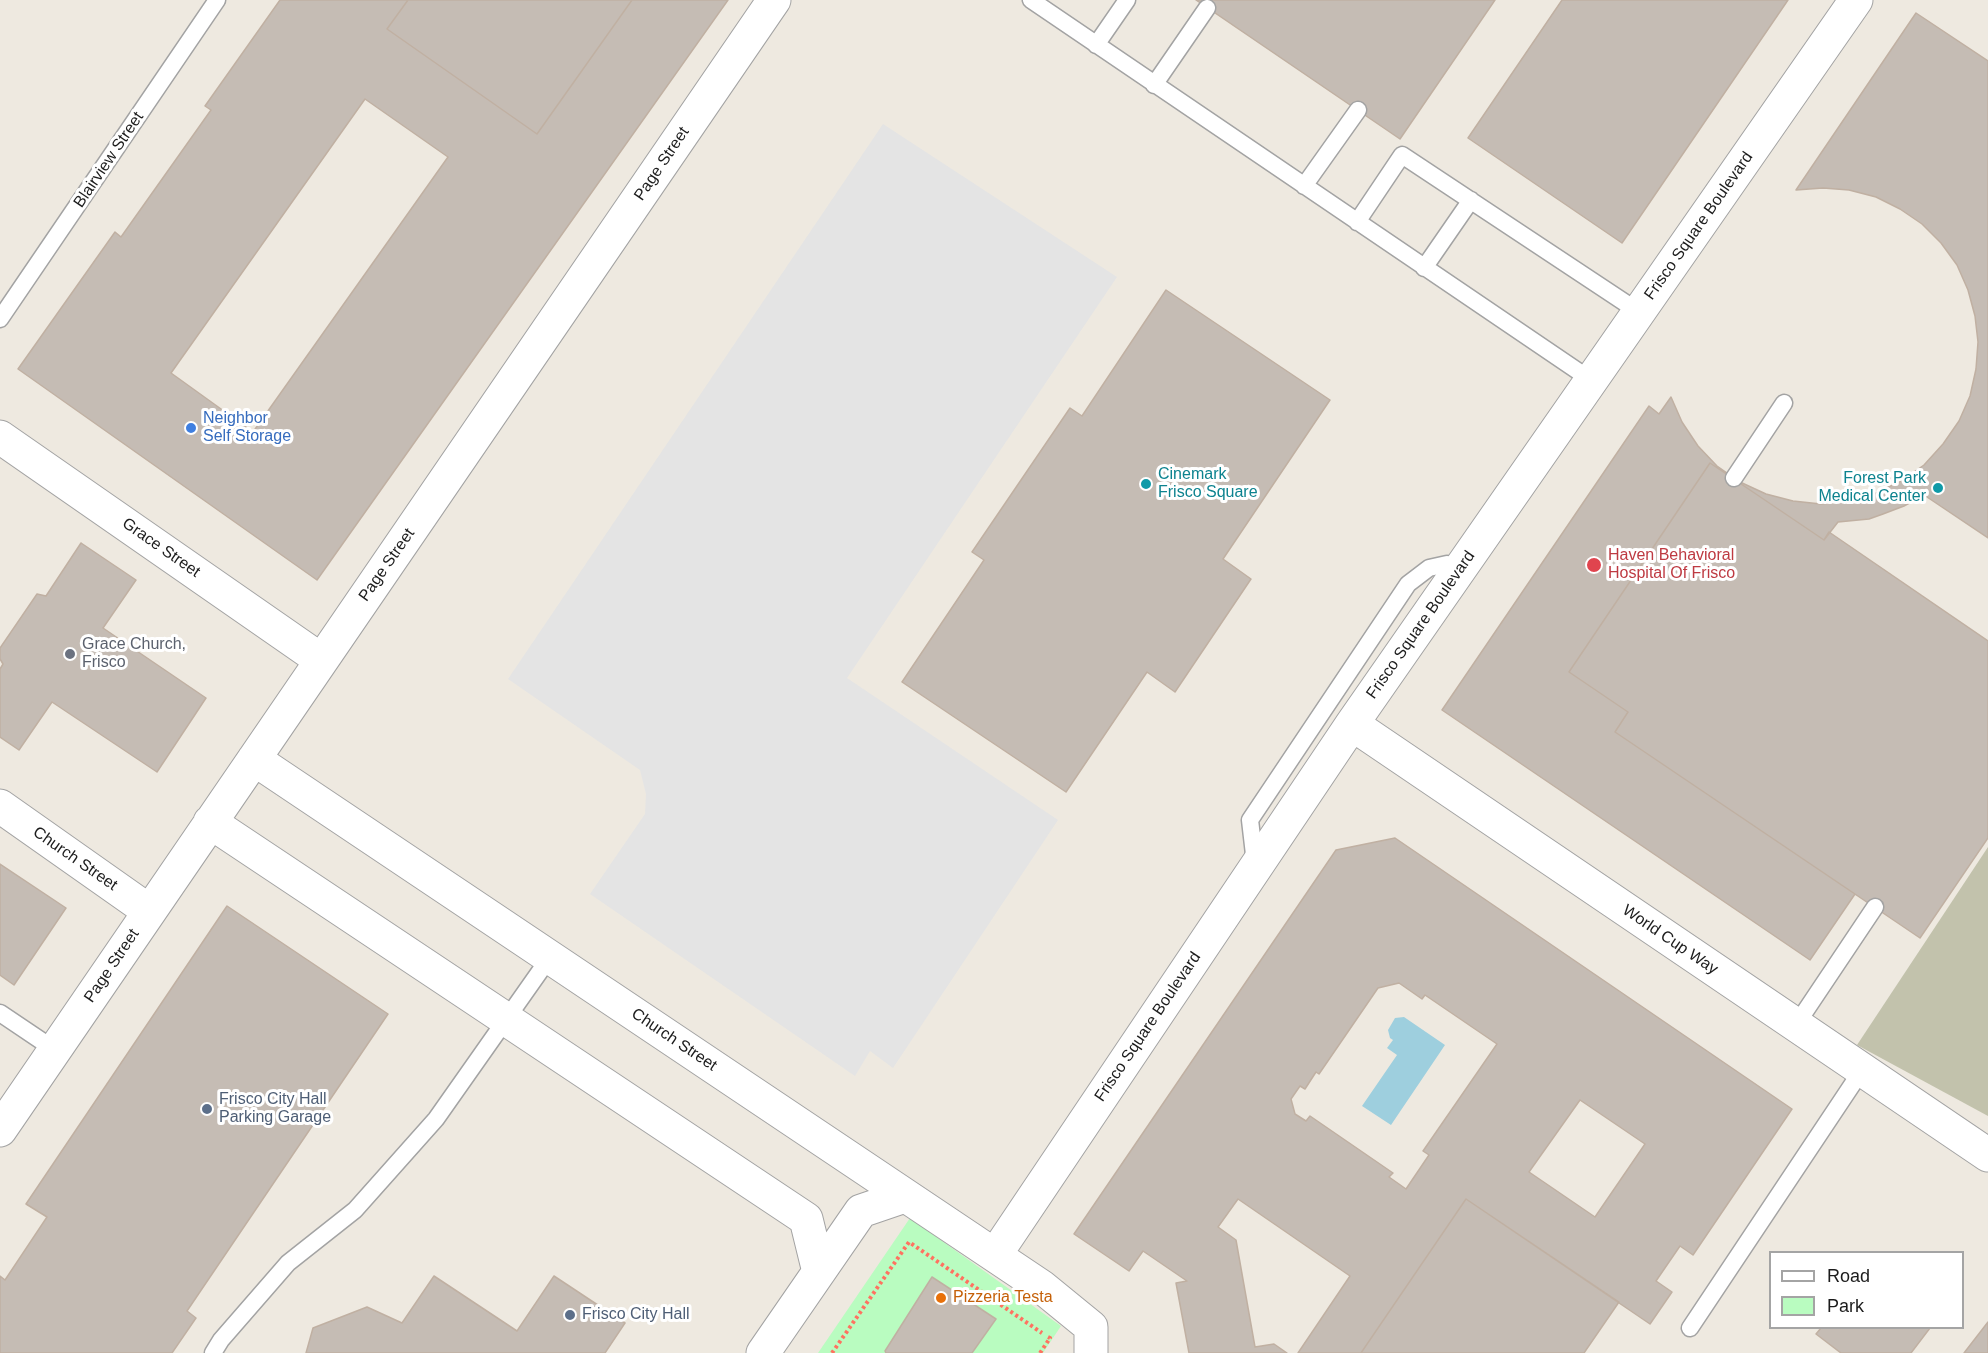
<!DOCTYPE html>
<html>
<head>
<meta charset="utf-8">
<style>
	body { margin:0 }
	#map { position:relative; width:1988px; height:1353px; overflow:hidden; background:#eee9e0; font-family:Helvetica,sans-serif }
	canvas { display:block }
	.legend { position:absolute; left:1769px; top:1251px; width:195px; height:78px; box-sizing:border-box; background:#fff; border:2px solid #a4a4a4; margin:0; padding:8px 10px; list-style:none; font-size:18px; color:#1c1c1c }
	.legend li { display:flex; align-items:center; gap:12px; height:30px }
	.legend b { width:30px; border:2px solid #a4a4a4 }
</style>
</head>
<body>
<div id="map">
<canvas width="1988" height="1353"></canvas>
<ul class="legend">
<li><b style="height:8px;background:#fff"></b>Road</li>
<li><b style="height:16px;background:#b9fcc0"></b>Park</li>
</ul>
</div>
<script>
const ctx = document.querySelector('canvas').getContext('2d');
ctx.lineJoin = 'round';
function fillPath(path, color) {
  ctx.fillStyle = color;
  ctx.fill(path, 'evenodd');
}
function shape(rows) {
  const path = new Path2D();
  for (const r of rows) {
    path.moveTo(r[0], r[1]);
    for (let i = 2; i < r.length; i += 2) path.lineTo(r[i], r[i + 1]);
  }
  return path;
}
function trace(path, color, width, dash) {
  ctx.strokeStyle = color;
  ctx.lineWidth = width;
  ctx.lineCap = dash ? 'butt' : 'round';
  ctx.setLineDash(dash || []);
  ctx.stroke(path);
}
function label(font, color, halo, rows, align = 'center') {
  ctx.font = font + ' Helvetica,sans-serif';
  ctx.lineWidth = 6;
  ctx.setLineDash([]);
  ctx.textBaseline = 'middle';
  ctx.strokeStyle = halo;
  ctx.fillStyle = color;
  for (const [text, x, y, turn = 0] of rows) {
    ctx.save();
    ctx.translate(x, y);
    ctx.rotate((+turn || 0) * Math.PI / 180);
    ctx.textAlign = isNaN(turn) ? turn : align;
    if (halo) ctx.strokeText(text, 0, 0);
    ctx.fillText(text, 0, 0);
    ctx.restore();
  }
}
const construction = shape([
	[1988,847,1988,1116,1857,1045]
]);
const park = shape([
	[910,1218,1061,1326,1043,1353,818,1353]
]);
const parking = shape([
	[883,124,1117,277,847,678,1058,820,893,1068,870,1051,855,1076,590,894,645,814,646,794,640,770,508,679]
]);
const water = shape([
	[1404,1017,1445,1045,1391,1125,1362,1106,1397,1055,1387,1048,1393,1040,1390,1038,1388,1030,1395,1018]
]);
const building = shape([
	[280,0,408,0,387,29,537,134,632,0,728,0,317,580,18,369,115,232,121,237,211,110,205,106,280,0],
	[365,99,448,157,253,432,171,373,365,99],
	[408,0,632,0,537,134,387,29,408,0],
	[1196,0,1495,0,1400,139,1196,0],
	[1562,0,1788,0,1622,243,1468,138,1562,0],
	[1916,13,1988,61,1988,538,1924,495,1904,506,1883,514,1869,519,1838,522,1824,540,1710,463,1569,672,1628,712,1615,732,1855,894,1810,960,1442,710,1649,406,1659,414,1671,397,1682,422,1698,446,1717,466,1740,482,1766,494,1793,501,1821,504,1848,501,1876,493,1901,481,1924,465,1943,444,1959,421,1970,396,1976,369,1978,342,1975,316,1968,290,1957,265,1941,243,1922,224,1900,209,1876,197,1849,190,1823,188,1796,190,1916,13],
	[1166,290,1330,400,1223,559,1251,579,1175,692,1147,672,1066,792,902,682,984,560,972,552,1070,408,1082,416,1166,290],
	[1710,463,1824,540,1829,532,1988,641,1988,838,1920,938,1615,732,1628,712,1569,672,1710,463],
	[81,543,136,580,103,628,206,698,157,772,52,702,19,750,0,737,0,669,3,664,0,659,0,648,37,594,46,596,81,543],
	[1395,838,1792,1109,1693,1255,1680,1246,1656,1281,1672,1292,1650,1324,1466,1199,1361,1353,1298,1353,1350,1276,1238,1199,1218,1227,1236,1240,1255,1347,1274,1344,1287,1353,1189,1353,1176,1283,1187,1281,1143,1251,1129,1271,1074,1234,1336,850,1395,838],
	[1399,983,1422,999,1425,995,1497,1044,1423,1151,1429,1155,1406,1189,1389,1177,1393,1173,1310,1116,1306,1121,1295,1114,1291,1099,1300,1086,1305,1089,1316,1072,1319,1074,1378,988,1399,983],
	[1580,1100,1645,1144,1595,1217,1529,1172,1580,1100],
	[0,864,66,908,14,985,0,975,0,864],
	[227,906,388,1014,187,1311,196,1318,172,1353,0,1353,0,1276,5,1280,47,1217,26,1204,227,906],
	[1466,1199,1619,1302,1584,1353,1361,1353,1466,1199],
	[434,1276,517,1331,554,1276,625,1323,605,1353,306,1353,313,1328,367,1307,402,1323,434,1276],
	[932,1277,996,1319,972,1353,886,1353,885,1351,932,1277],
	[1988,1322,1988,1353,1964,1353,1988,1322],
	[1821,1328,1930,1328,1911,1353,1841,1353,1816,1334,1821,1328]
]);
const path = shape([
	[832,1353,909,1242,1042,1333],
	[1040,1353,1050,1338,1048,1337]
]);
const lane = shape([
	[1031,0,1591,380],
	[1096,45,1127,0],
	[1154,85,1207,8],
	[1304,186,1358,110],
	[1357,222,1402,155,1639,312],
	[1424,268,1471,200],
	[0,319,217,0],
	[1734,478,1784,403],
	[1255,863,1250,820,1408,584,1429,568,1447,564,1460,569],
	[0,1013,55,1050],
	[1796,1025,1875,907],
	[1690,1328,1862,1070],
	[213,1353,221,1340,288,1263,355,1210,436,1119,550,957]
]);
const street = shape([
	[0,437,321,660],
	[1352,724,1988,1155],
	[254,759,1042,1287,1091,1327,1091,1353],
	[0,806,149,911],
	[210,822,806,1219,819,1272],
	[0,1130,774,0],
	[995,1255,1352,724,1856,0],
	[763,1353,861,1211,905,1196]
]);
const markers = [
	[191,428,6,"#3f7fe0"],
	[1146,484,6,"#0f9aa8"],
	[1938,488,6,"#0f9aa8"],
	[1594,565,8,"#e0444e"],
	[70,654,6,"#6b7280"],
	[207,1109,6,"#5c6f8a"],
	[941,1298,6,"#e8710a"],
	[570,1315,6,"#5c6f8a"]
];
const streetNames = [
	["Blairview Street",109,160,-56],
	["Page Street",662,164,-56],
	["Frisco Square Boulevard",1699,226,-55],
	["Grace Street",161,548,35],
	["Page Street",387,565,-55],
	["Frisco Square Boulevard",1421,625,-55],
	["Church Street",75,859,35],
	["World Cup Way",1670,940,34],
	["Page Street",112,966,-56],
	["Frisco Square Boulevard",1148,1027,-56],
	["Church Street",674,1040,34]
];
const shopNames = [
	["Neighbor",203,419],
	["Self Storage",203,437]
];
const cultureNames = [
	["Cinemark",1158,475],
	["Frisco Square",1158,493],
	["Forest Park",1926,479,"right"],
	["Medical Center",1926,497,"right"]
];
const healthNames = [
	["Haven Behavioral",1608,556],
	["Hospital Of Frisco",1608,574]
];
const worshipNames = [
	["Grace Church,",82,645],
	["Frisco",82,663]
];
const serviceNames = [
	["Frisco City Hall",219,1100],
	["Parking Garage",219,1118],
	["Frisco City Hall",582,1315]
];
const foodNames = [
	["Pizzeria Testa",953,1298]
];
fillPath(construction, '#c2c2ac');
fillPath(park, '#b9fcc0');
fillPath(parking, '#e4e4e4');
fillPath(water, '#9ecfde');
fillPath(building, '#c5bcb4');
trace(building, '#c0b0a2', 1.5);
trace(lane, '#a3a3a3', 19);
trace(street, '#a3a3a3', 35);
trace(path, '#ff7260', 4, [3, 3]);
trace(lane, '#fff', 16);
trace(street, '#fff', 33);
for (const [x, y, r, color] of markers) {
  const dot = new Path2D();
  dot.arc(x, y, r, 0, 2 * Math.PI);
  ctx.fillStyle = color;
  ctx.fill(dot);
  trace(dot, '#fff', 2);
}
label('16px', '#1c1c1c', '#fff', streetNames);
label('16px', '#366cbe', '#fff', shopNames, 'left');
label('16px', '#0d838f', '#fff', cultureNames, 'left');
label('16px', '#be3a42', '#fff', healthNames, 'left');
label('16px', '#5b616d', '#fff', worshipNames, 'left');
label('16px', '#4e5e75', '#fff', serviceNames, 'left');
label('16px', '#c56008', '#fff', foodNames, 'left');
</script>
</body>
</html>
